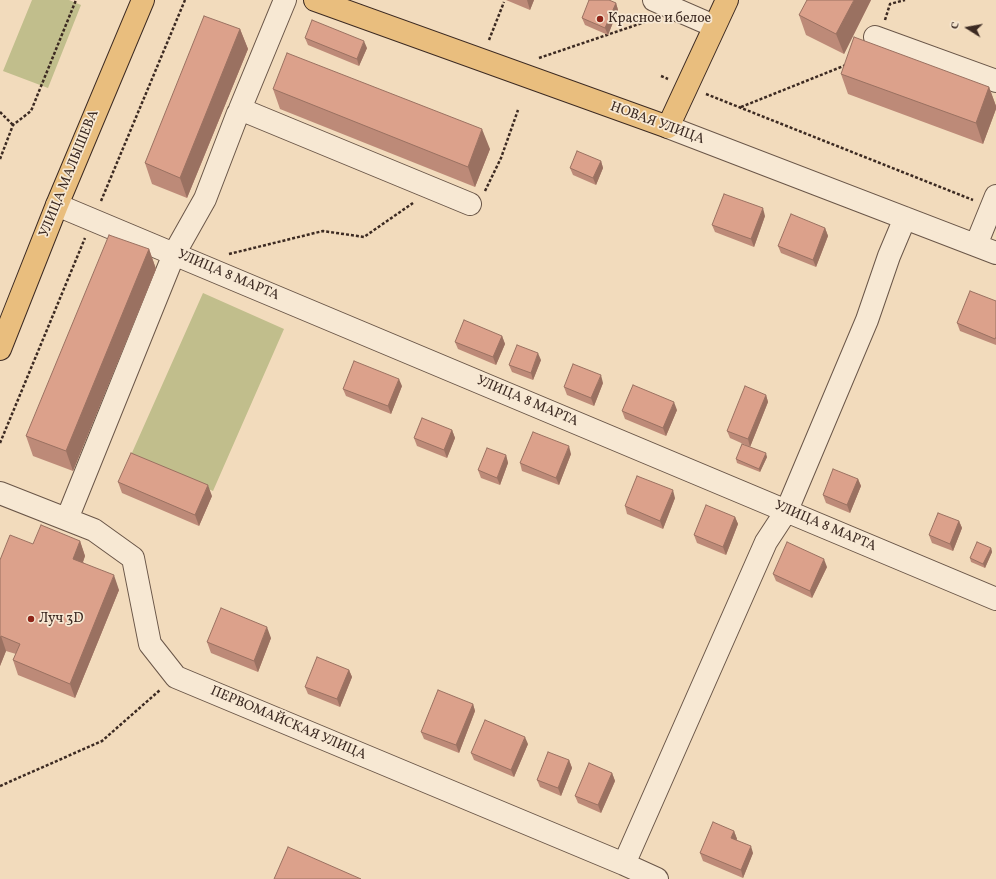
<!DOCTYPE html>
<html>
<head>
<meta charset="utf-8">
<style>
	body { margin:0 }
	#map { position:relative; width:996px; height:879px; overflow:hidden; background:#f2dbbc; font-family:Vollkorn,serif }
	canvas { display:block }
	.north { position:absolute; left:948px; top:8px; width:40px; height:40px; -webkit-text-stroke:3px #f7e8d3; paint-order:stroke; rotate:281deg; font-size:11px; font-weight:700; line-height:16px; text-align:center; color:#3c2a22 }
	.north::after { content:''; display:block; margin:auto; width:14px; height:18px; background:#3c2a22; clip-path:polygon(50% 0,100% 100%,50% 72%,0 100%) }
</style>
</head>
<body>
<div id="map">
<canvas width="996" height="879"></canvas>
<div class="north">С</div>
</div>
<script>
const ctx = document.querySelector('canvas').getContext('2d');
ctx.lineJoin = 'round';
function fillPath(path, color) {
  ctx.fillStyle = color;
  ctx.fill(path, 'evenodd');
}
function shape(rows) {
  const path = new Path2D();
  for (const r of rows) {
    path.moveTo(r[0], r[1]);
    for (let i = 2; i < r.length; i += 2) path.lineTo(r[i], r[i + 1]);
  }
  return path;
}
function trace(path, color, width, dash) {
  ctx.strokeStyle = color;
  ctx.lineWidth = width;
  ctx.lineCap = dash ? 'butt' : 'round';
  ctx.setLineDash(dash || []);
  ctx.stroke(path);
}
function label(font, color, halo, rows, align = 'center') {
  ctx.font = font + ' Vollkorn,serif';
  ctx.lineWidth = 3.5;
  ctx.setLineDash([]);
  ctx.textBaseline = 'middle';
  ctx.strokeStyle = halo;
  ctx.fillStyle = color;
  for (const [text, x, y, turn = 0] of rows) {
    ctx.save();
    ctx.translate(x, y);
    ctx.rotate((+turn || 0) * Math.PI / 180);
    ctx.textAlign = isNaN(turn) ? turn : align;
    if (halo) ctx.strokeText(text, 0, 0);
    ctx.fillText(text, 0, 0);
    ctx.restore();
  }
}
const green = shape([
	[32,0,69,0,81,5,48,88,3,71],
	[203,293,284,329,213,491,131,455]
]);
const path = shape([
	[885,20,890,4,905,0],
	[489,40,504,2],
	[539,58,648,21],
	[661,76,668,79],
	[706,94,973,200],
	[741,107,846,65],
	[0,112,13,125],
	[0,159,13,125,31,111,76,0],
	[485,191,501,158,518,110],
	[101,201,185,0],
	[229,254,323,231,364,237,413,203],
	[0,443,85,238],
	[0,786,102,741,160,690]
]);
const minor = shape([
	[285,0,240,109,470,204],
	[654,0,714,26],
	[875,37,996,81],
	[668,127,996,253],
	[57,205,996,599],
	[976,245,996,196],
	[0,493,94,530,133,558,150,644,176,677,624,864,657,879],
	[67,519,174,254,205,199,238,113],
	[624,864,766,542,787,510,867,320,889,256,905,218]
]);
const major = shape([
	[315,0,668,127,727,0],
	[0,349,57,205,143,0]
]);
const wall = shape([
	[506,0,534,0,530,10],
	[871,0,844,54,806,35,799,15],
	[616,3,618,10,608,35,585,25,582,18],
	[240,29,248,49,187,198,152,184,145,163],
	[305,38,367,48,359,66,308,45],
	[841,74,989,87,996,106,996,109,983,144,848,94],
	[273,89,490,149,475,187,280,109],
	[601,161,603,168,596,185,573,175,570,168],
	[765,216,754,247,715,232,712,225],
	[825,228,828,236,816,267,781,253,778,246],
	[149,249,156,269,73,471,33,456,26,436],
	[996,301,996,345,960,331,957,323],
	[502,336,505,344,496,365,458,349,455,342],
	[541,360,533,380,512,372,509,365],
	[603,383,594,406,567,395,564,387],
	[402,386,391,414,346,396,343,389],
	[766,395,768,402,750,447,730,438,727,431],
	[677,410,666,436,625,419,622,411],
	[452,430,455,438,447,458,417,446,414,438],
	[571,454,559,485,522,471,520,463],
	[506,455,508,463,500,485,481,478,478,470],
	[767,457,760,472,737,463,736,459],
	[858,479,861,486,850,513,826,503,823,495],
	[118,482,212,496,199,526,122,493],
	[675,498,663,529,627,514,625,506],
	[735,517,738,524,726,555,697,543,694,535],
	[959,521,962,528,953,551,932,543,929,535],
	[80,541,85,556,83,562,119,590,75,698,18,675,13,660,16,654,6,651,0,666,0,560,33,544],
	[991,548,992,552,985,568,971,562,970,558],
	[827,567,812,598,776,581,773,574],
	[271,638,258,672,211,653,207,642],
	[349,670,352,677,340,707,308,694,305,687],
	[473,704,475,711,459,753,424,739,421,732],
	[528,744,514,777,474,760,471,753],
	[569,760,572,768,561,796,540,787,537,780],
	[612,773,615,781,601,813,578,803,575,796],
	[734,831,737,839,736,840,753,853,743,878,703,861,700,853]
]);
const shadedWall = shape([
	[527,0,534,0,530,10],
	[854,0,871,0,844,54,836,34],
	[616,3,618,10,608,35,605,28],
	[240,29,248,49,187,198,180,178],
	[364,41,367,48,359,66,357,59],
	[989,87,996,106,996,109,983,144,976,123],
	[482,129,490,149,475,187,468,167],
	[601,161,603,168,596,185,593,178],
	[763,208,765,216,754,247,751,239],
	[825,228,828,236,816,267,813,260],
	[149,249,156,269,73,471,66,451],
	[502,336,505,344,496,365,493,357],
	[538,353,541,360,533,380,531,373],
	[601,375,603,383,594,406,591,398],
	[399,379,402,386,391,414,388,406],
	[766,395,768,402,750,447,748,439],
	[674,402,677,410,666,436,663,428],
	[452,430,455,438,447,458,444,450],
	[569,446,571,454,559,485,556,478],
	[766,453,767,457,760,472,759,469],
	[506,455,508,463,500,485,497,478],
	[858,479,861,486,850,513,847,505],
	[208,485,212,496,199,526,195,515],
	[673,490,675,498,663,529,660,521],
	[735,517,738,524,726,555,723,547],
	[959,521,962,528,953,551,950,544],
	[80,541,85,556,79,573,73,559],
	[991,548,992,552,985,568,983,564],
	[824,559,827,567,812,598,810,591],
	[114,575,119,590,75,698,70,684],
	[267,627,271,638,258,672,254,661],
	[1,636,6,651,0,666,0,639],
	[349,670,352,677,340,707,337,699],
	[473,704,475,711,459,753,456,745],
	[525,737,528,744,514,777,511,770],
	[569,760,572,768,561,796,558,788],
	[612,773,615,781,601,813,598,805],
	[734,831,737,839,734,845,731,838],
	[751,846,753,853,743,878,741,870]
]);
const building = shape([
	[589,0,609,0,616,3,605,28,582,18,589,0],
	[807,0,854,0,836,34,799,15,807,0],
	[204,16,240,29,180,178,145,163,204,16],
	[312,20,364,41,357,59,305,38,312,20],
	[854,37,989,87,976,123,841,74,854,37],
	[287,53,482,129,468,167,273,89,287,53],
	[577,151,601,161,593,178,570,168,577,151],
	[724,194,763,208,751,239,712,225,724,194],
	[791,214,825,228,813,260,778,246,791,214],
	[109,235,149,249,66,451,26,436,109,235],
	[970,291,996,301,996,337,995,339,957,323,970,291],
	[464,320,502,336,493,357,455,342,464,320],
	[517,345,538,353,531,373,509,365,517,345],
	[354,361,399,379,388,406,343,389,354,361],
	[573,364,601,375,591,398,564,387,573,364],
	[633,385,674,402,663,428,622,411,633,385],
	[745,386,766,395,748,439,727,431,745,386],
	[422,418,452,430,444,450,414,438,422,418],
	[533,432,569,446,556,478,520,463,533,432],
	[742,444,766,453,759,469,736,459,742,444],
	[487,448,506,455,497,478,478,470,487,448],
	[131,453,208,485,195,515,118,482,131,453],
	[833,469,858,479,847,505,823,495,833,469],
	[637,476,673,490,660,521,625,506,637,476],
	[706,505,735,517,723,547,694,535,706,505],
	[938,513,959,521,950,544,929,535,938,513],
	[41,525,80,541,73,559,114,575,70,684,13,660,20,644,1,636,0,639,0,560,10,535,33,544,41,525],
	[787,542,824,559,810,591,773,574,787,542],
	[977,542,991,548,983,564,970,558,977,542],
	[221,608,267,627,254,661,207,642,221,608],
	[317,657,349,670,337,699,305,687,317,657],
	[438,690,473,704,456,745,421,732,438,690],
	[485,720,525,737,511,770,471,753,485,720],
	[548,752,569,760,558,788,537,780,548,752],
	[589,763,612,773,598,805,575,796,589,763],
	[713,822,734,831,731,838,751,846,741,870,700,853,713,822],
	[288,847,361,879,274,879,288,847]
]);
const markers = [
	[600,19,4,"#8f2418"],
	[31,619,4,"#8f2418"]
];
const poiNames = [
	["Красное и белое",608,19],
	["Луч 3D",39,619]
];
const streetNames = [
	["НОВАЯ УЛИЦА",657,124,20],
	["УЛИЦА МАЛЫШЕВА",70,174,-68],
	["УЛИЦА 8 МАРТА",228,276,23],
	["УЛИЦА 8 МАРТА",527,402,23],
	["УЛИЦА 8 МАРТА",825,527,23],
	["ПЕРВОМАЙСКАЯ УЛИЦА",288,724,23]
];
fillPath(green, '#c1be8c');
trace(minor, '#6a5648', 24);
trace(major, '#3c2a22', 24);
trace(path, '#3c2a22', 2.5, [3, 2]);
trace(minor, '#f7e8d3', 22);
trace(major, '#e9be7e', 22);
fillPath(wall, '#bd8a78');
fillPath(shadedWall, '#9a7161');
fillPath(building, '#dca18b');
trace(building, '#9a7161', 1);
for (const [x, y, r, color] of markers) {
  const dot = new Path2D();
  dot.arc(x, y, r, 0, 2 * Math.PI);
  ctx.fillStyle = color;
  ctx.fill(dot);
  trace(dot, '#f7e8d3', 1.5);
}
label('14px', '#3c2a22', '#f7e8d3', poiNames, 'left');
label('14px', '#3c2a22', '#f7e8d3', streetNames);
</script>
</body>
</html>
